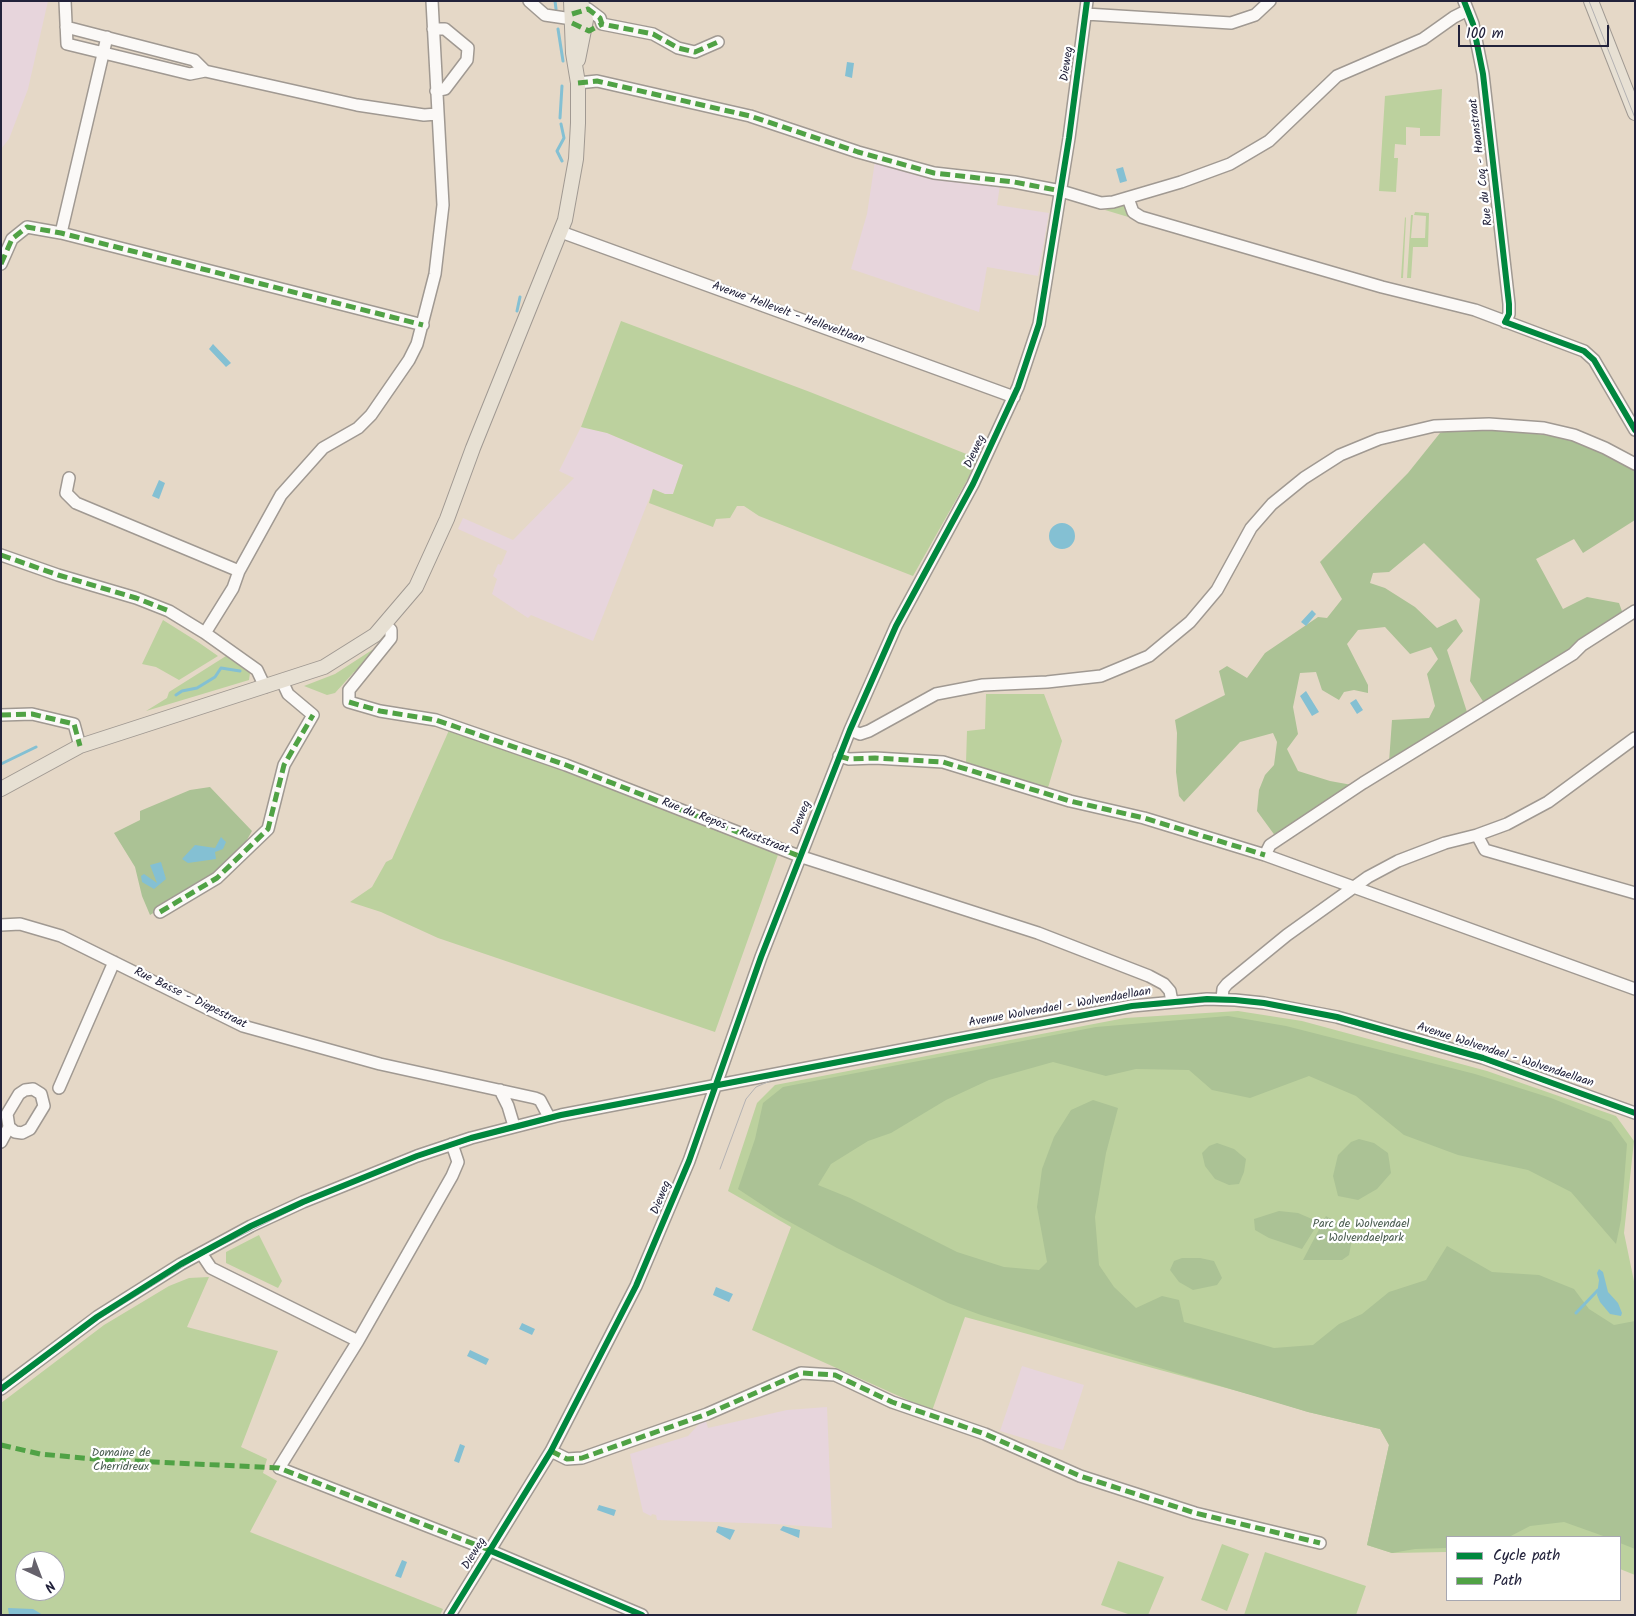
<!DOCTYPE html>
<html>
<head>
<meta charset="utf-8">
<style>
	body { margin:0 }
	#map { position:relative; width:1636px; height:1616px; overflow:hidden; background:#e5d8c7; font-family:Kalam,sans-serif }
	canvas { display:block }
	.frame { position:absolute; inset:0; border:2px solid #22223b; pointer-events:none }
	.legend { position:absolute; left:1446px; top:1536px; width:175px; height:65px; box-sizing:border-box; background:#fff; border:1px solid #a7a7b1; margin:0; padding:6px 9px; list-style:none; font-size:15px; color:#22223b }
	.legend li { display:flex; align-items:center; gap:10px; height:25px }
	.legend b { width:25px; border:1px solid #a7a7b1 }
	.north { position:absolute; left:15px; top:1551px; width:50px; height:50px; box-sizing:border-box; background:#fff; border:1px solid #a7a7b1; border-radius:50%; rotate:137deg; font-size:14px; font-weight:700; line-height:20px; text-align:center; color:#22223b }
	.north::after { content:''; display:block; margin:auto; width:18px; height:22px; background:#66626c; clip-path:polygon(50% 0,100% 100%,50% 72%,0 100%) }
	.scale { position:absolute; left:1458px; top:25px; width:151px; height:22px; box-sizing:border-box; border:2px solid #22223b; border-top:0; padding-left:6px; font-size:15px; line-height:18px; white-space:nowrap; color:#22223b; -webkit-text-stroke:4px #fff; paint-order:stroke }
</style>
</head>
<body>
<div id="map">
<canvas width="1636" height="1616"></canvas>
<div class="frame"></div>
<ul class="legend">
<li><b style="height:6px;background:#00873e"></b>Cycle path</li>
<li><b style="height:6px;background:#50a245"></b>Path</li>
</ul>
<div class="north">N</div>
<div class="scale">100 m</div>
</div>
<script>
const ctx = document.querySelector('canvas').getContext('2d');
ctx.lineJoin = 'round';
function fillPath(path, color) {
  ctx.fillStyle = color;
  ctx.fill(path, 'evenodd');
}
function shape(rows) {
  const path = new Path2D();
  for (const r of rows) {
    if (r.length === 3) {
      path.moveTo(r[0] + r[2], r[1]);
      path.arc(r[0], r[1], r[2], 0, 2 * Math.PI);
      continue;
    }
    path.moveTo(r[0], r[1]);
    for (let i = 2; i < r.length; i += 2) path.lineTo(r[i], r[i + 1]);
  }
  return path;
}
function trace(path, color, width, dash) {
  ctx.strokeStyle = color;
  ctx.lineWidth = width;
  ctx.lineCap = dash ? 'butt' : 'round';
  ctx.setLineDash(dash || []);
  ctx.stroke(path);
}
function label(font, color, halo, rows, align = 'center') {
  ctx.font = font + ' Kalam,sans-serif';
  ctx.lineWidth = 4.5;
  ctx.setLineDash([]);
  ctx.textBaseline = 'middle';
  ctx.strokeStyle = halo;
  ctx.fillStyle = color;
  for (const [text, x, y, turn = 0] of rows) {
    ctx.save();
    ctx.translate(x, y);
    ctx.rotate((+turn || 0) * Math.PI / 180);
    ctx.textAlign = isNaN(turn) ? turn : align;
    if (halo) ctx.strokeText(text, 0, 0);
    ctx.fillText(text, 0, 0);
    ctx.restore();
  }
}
const built = shape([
	[1,1,48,1,28,89,9,139,1,149],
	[875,161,1000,185,997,205,1049,213,1038,276,987,267,979,312,851,269,867,214],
	[581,427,607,433,683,465,673,494,665,494,653,489,593,641,531,615,528,618,492,594,497,579,493,576,498,564,501,565,507,551,458,529,463,518,513,540,574,478,559,471],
	[1022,1366,1084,1385,1063,1450,1000,1431],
	[827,1407,832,1528,774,1524,657,1520,656,1515,652,1514,651,1516,643,1512,630,1454,688,1436,700,1423,706,1421,708,1428,787,1410]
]);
const green = shape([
	[1442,89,1440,136,1420,136,1420,128,1406,127,1406,145,1395,144,1394,158,1398,158,1396,192,1379,191,1385,96],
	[1122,205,1126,207,1135,219,1105,210],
	[1415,212,1429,213,1428,247,1413,247,1411,278,1407,278,1411,215,1413,215,1411,238,1425,238,1426,216,1414,215],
	[1405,217,1406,218,1403,278,1401,278],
	[621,321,810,392,979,459,913,576,759,516,744,506,737,506,730,518,716,519,713,527,649,503,653,489,665,494,673,494,683,465,607,433,581,427],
	[163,620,198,642,218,656,179,680,156,667,142,664],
	[372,650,374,650,357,671,354,672,335,693,327,695,304,686,335,674],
	[226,656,250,673,249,680,146,711,167,698,169,692],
	[986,694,1044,694,1062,741,1047,791,966,763,967,731,985,729],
	[450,728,779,852,715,1032,438,938,381,912,350,902,372,887,386,862,392,859],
	[1238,1011,1302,1021,1487,1071,1616,1116,1634,1141,1624,1233,1635,1286,1635,1575,1620,1569,1620,1537,1447,1537,1447,1552,1392,1553,1367,1545,1389,1445,1380,1429,1308,1412,1263,1398,965,1317,932,1411,752,1330,791,1227,728,1191,757,1103,775,1085,1125,1018],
	[259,1235,282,1281,278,1288,226,1263,226,1252],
	[209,1277,187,1327,278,1351,241,1447,267,1459,263,1473,277,1481,250,1532,443,1609,440,1615,1,1615,1,1403,104,1325,169,1286,189,1278],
	[25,1561,55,1561,55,1591,25,1591],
	[1222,1544,1249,1554,1227,1611,1201,1600],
	[1265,1552,1366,1586,1356,1615,1244,1615],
	[1118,1561,1164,1577,1148,1615,1131,1615,1101,1605]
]);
const forest = shape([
	[1455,428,1506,429,1576,440,1606,453,1635,470,1635,520,1583,553,1574,539,1536,559,1563,609,1587,597,1619,603,1623,614,1574,644,1567,653,1484,703,1470,681,1480,599,1424,543,1389,572,1373,573,1370,583,1385,588,1415,607,1437,628,1456,619,1463,631,1447,650,1467,712,1389,762,1392,720,1429,718,1435,706,1427,674,1438,659,1431,647,1410,654,1385,627,1358,630,1347,644,1368,685,1368,693,1354,690,1344,692,1339,700,1322,690,1316,672,1300,673,1293,707,1298,734,1287,749,1298,771,1330,781,1352,785,1276,837,1257,811,1259,790,1265,775,1274,765,1277,742,1273,733,1240,742,1184,802,1179,796,1176,772,1177,733,1175,720,1225,695,1219,671,1227,666,1247,678,1265,653,1318,617,1327,618,1342,599,1320,562,1408,473,1440,433],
	[210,787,252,831,240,852,209,880,150,915,142,896,135,867,114,833,140,820,140,811,190,790],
	[1228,1016,1286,1026,1475,1074,1551,1098,1611,1122,1627,1144,1621,1220,1616,1244,1571,1192,1528,1170,1458,1155,1404,1135,1356,1096,1309,1076,1250,1098,1212,1090,1189,1070,1136,1069,1106,1076,1053,1062,989,1080,946,1100,891,1133,868,1141,831,1164,818,1185,850,1198,957,1252,1004,1267,1039,1270,1047,1262,1037,1207,1042,1169,1054,1137,1071,1110,1093,1100,1118,1108,1106,1153,1095,1217,1099,1265,1114,1287,1136,1308,1162,1296,1179,1300,1184,1322,1274,1348,1313,1345,1339,1324,1362,1314,1389,1292,1426,1280,1447,1246,1492,1272,1539,1275,1574,1289,1589,1309,1614,1325,1635,1321,1635,1549,1620,1543,1620,1537,1606,1537,1564,1522,1530,1526,1509,1537,1447,1537,1447,1548,1415,1549,1392,1553,1367,1545,1389,1445,1380,1429,1308,1412,981,1315,948,1303,837,1248,779,1216,738,1189,755,1139,763,1103,783,1087,1096,1027],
	[1359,1139,1374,1143,1388,1153,1391,1173,1377,1189,1358,1200,1338,1196,1333,1176,1338,1155,1351,1142],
	[1217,1143,1234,1149,1246,1159,1244,1172,1239,1184,1229,1185,1215,1179,1205,1166,1202,1153,1209,1146],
	[1279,1211,1298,1213,1319,1222,1302,1249,1269,1238,1255,1230,1254,1219],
	[1326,1216,1350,1230,1352,1239,1349,1255,1342,1260,1303,1260],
	[1182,1258,1200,1258,1214,1261,1222,1278,1217,1285,1193,1290,1179,1282,1170,1270,1174,1261]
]);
const water = shape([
	[847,62,854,63,852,78,845,76],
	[1123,167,1127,181,1120,183,1116,169],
	[213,344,231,363,226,367,209,349],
	[159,480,165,483,159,499,152,496],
	[1062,536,13],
	[1312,610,1316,614,1306,626,1301,622],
	[1306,691,1319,712,1312,716,1300,696],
	[1356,699,1363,710,1357,714,1350,703],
	[221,837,226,842,223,849,215,852,216,859,188,863,182,859,195,845,215,848],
	[161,862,166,879,154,889,142,882,141,876,144,874,157,883,150,865],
	[1599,1269,1603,1272,1608,1292,1618,1303,1622,1313,1621,1316,1610,1314,1600,1302,1597,1295,1599,1280,1597,1273],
	[716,1287,733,1294,729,1302,713,1295],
	[522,1323,535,1329,532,1335,519,1329],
	[470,1350,489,1359,486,1365,467,1356],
	[460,1444,465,1446,459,1463,454,1461],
	[599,1505,616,1510,614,1516,597,1510],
	[718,1526,735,1530,730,1540,716,1532],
	[783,1526,800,1530,799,1538,780,1530],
	[402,1560,407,1562,401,1578,395,1576],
	[8,1608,33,1609,43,1615,9,1615]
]);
const stream = shape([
	[555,1,556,9],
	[558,29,563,61],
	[560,118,562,86],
	[561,124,564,138,557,151,562,161],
	[517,311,520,297],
	[176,695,182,691,197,688,215,677,221,668,240,671],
	[1,764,36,747],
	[1576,1313,1598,1290]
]);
const minor = shape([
	[65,1,67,44,190,74,205,71,357,105,424,115,437,114],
	[529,1,545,15,572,19],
	[1464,1,1473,24,1483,74,1509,304,1509,314,1505,322],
	[577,12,588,9,600,18,602,24,653,34,678,48,695,52,718,42],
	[1086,14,1231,23,1255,15,1270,1],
	[66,27,194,60,205,71],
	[433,29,445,29,468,48,467,60,445,89,436,91],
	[578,83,597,81,750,116,858,152,934,173,1014,182,1061,191,1101,203,1113,202,1181,182,1230,164,1269,141,1337,76,1423,39,1454,17,1466,11],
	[1128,198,1133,212,1141,217,1382,287,1475,310,1584,351,1594,360,1635,430],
	[561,232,1014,397],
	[61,233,107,37],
	[1,264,12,239,27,227,61,233,423,325],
	[69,478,66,493,76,503,239,571],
	[1,555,58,575,136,598,169,611,205,633,257,670,265,687],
	[386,625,391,630,391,638,349,690,349,702,380,711,436,720,566,765,799,856,1038,933,1149,976,1164,984,1170,991,1172,1002],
	[205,633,233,588,239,571,281,495,323,448,358,428,371,415,409,360,417,344,435,274,443,205,432,1],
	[1,715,32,714,74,724,80,746],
	[850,730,860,734,869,731,936,694,983,685,1047,682,1101,676,1149,656,1190,622,1217,590,1251,528,1272,504,1304,478,1340,455,1379,439,1434,426,1489,424,1544,428,1574,435,1605,448,1635,464],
	[839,756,849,759,875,758,943,762,1070,801,1144,818,1265,855,1635,989],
	[1477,835,1485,850,1635,893],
	[1265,855,1270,845,1363,783,1573,654,1582,645,1635,611],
	[160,912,217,878,268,829,284,765,313,715,288,694,282,681],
	[1,925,20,924,61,936,243,1026,380,1064,535,1098,540,1100,549,1117],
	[1222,999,1223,989,1227,984,1287,935,1368,877,1398,861,1445,843,1477,835,1507,824,1548,802,1635,738],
	[59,1088,114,962],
	[33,1089,41,1094,44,1106,30,1129,22,1133,15,1132,9,1127,7,1114,19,1094,25,1090,33,1089],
	[500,1090,508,1106,514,1126],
	[1,1142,9,1127],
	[452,1144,458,1162,452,1176,358,1341,279,1468,491,1551,642,1615],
	[201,1253,211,1268,358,1341],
	[1,1389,97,1317,181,1264,251,1226,303,1202,417,1156,471,1138,561,1115,1132,1006,1207,999,1235,1000,1264,1003,1337,1017,1483,1058,1635,1113],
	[551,1451,567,1459,582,1458,707,1414,801,1373,835,1375,892,1402,985,1434,1080,1476,1195,1513,1320,1543],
	[450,1615,551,1451,636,1286,689,1161,761,957,850,730,896,626,973,484,1018,387,1039,324,1069,138,1087,1]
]);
const major = shape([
	[1591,1,1635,113],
	[578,60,586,20,581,1],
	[1,789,80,746,324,667,375,635,416,587,447,519,473,448,565,220,576,159,578,123,578,83,573,53,571,1]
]);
const tram = shape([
	[1589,1,1635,118],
	[720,1169,746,1099,756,1087,770,1081],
	[1,1392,99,1319,202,1255,312,1200,417,1158,472,1140,562,1117,1133,1008,1207,1002,1235,1002,1264,1005,1323,1016,1482,1060,1635,1115]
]);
const quiet = shape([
	[572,14,588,9,600,18,602,24,653,34,678,48,695,52,718,42],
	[572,23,589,31,602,24],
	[578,83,597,81,750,116,858,152,934,173,1014,182,1061,191],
	[1,264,12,239,27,227,61,233,423,325],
	[1,555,58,575,136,598,169,611],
	[349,702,380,711,436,720,566,765,799,856],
	[1,715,32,714,74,724,80,746],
	[839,756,849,759,875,758,943,762,1070,801,1144,818,1265,855],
	[160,912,217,878,268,829,284,765,313,715],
	[1,1445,40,1454,94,1459,279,1468,492,1551],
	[551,1451,567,1459,582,1458,707,1414,801,1373,835,1375,892,1402,985,1434,1080,1476,1195,1513,1320,1543]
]);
const cycleway = shape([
	[1464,1,1473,24,1483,74,1509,304,1509,314,1505,322,1584,351,1594,360,1635,430],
	[1,1389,97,1317,181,1264,251,1226,303,1202,417,1156,471,1138,561,1115,1132,1006,1207,999,1235,1000,1264,1003,1337,1017,1483,1058,1635,1113],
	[491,1551,642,1615],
	[450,1615,551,1451,636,1286,689,1161,761,957,850,730,896,626,973,484,1018,387,1039,324,1069,138,1087,1]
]);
const streetNames = [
	["Dieweg",1068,64,-82],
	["Rue du Coq - Haanstraat",1482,162,-97],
	["Avenue Hellevelt - Helleveltlaan",788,314,20],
	["Dieweg",976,452,-65],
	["Dieweg",802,818,-69],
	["Rue du Repos - Ruststraat",725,827,21],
	["Rue Basse - Diepestraat",190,999,26],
	["Avenue Wolvendael - Wolvendaellaan",1060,1008,-10],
	["Avenue Wolvendael - Wolvendaellaan",1505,1056,18],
	["Dieweg",662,1198,-68],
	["Dieweg",475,1554,-58]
];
const parkNames = [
	["Parc de Wolvendael",1361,1225],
	["- Wolvendaelpark",1361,1239],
	["Domaine de",121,1454],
	["Cherridreux",121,1468]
];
fillPath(built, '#e7d5dc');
fillPath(green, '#bcd19e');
fillPath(forest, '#abc295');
fillPath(water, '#84c0d3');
trace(stream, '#84c0d3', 3);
trace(minor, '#a09992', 14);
trace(major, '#a09992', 16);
trace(minor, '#fbf9f7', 11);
trace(major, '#e7e0d3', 14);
trace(tram, '#b3b1b2', 1);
trace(quiet, '#50a245', 5, [10, 5]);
trace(cycleway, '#00873e', 6);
label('12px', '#22223b', '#fff', streetNames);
label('12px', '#4c5e52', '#fff', parkNames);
</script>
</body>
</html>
